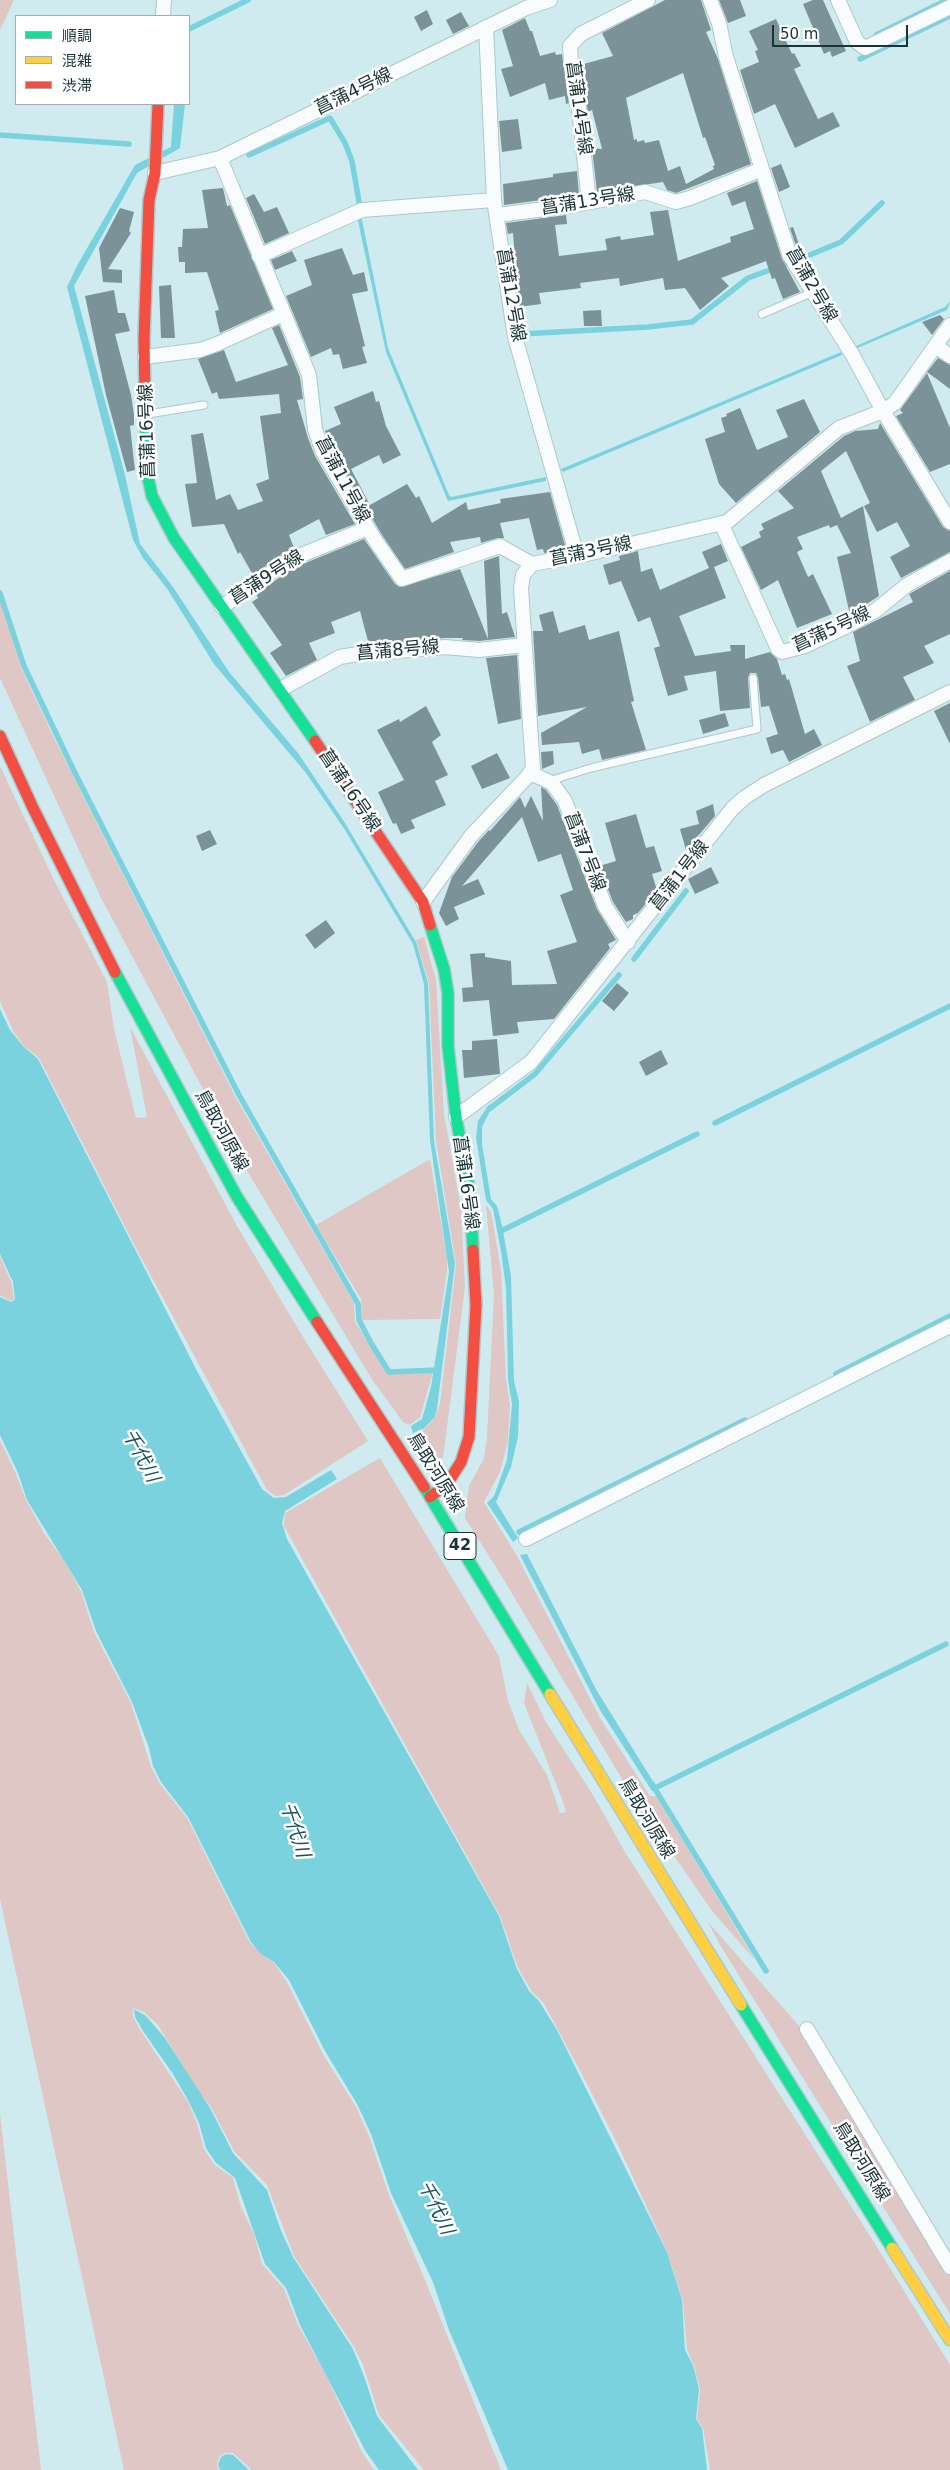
<!DOCTYPE html>
<html>
<head>
<meta charset="utf-8">
<style>
	body { margin:0 }
	#map { position:relative; width:950px; height:2470px; overflow:hidden; background:#cfebef; font-family:"DejaVu Sans","Noto Sans JP",sans-serif }
	canvas { display:block }
	.legend { position:absolute; left:15px; top:15px; width:175px; height:90px; box-sizing:border-box; background:#fff; border:1px solid #a3adaf; margin:0; padding:6px 9px; list-style:none; font-size:15px; color:#193337 }
	.legend li { display:flex; align-items:center; gap:10px; height:25px }
	.legend b { width:25px; border:1px solid #a3adaf }
	.scale { position:absolute; left:772px; top:25px; width:136px; height:22px; box-sizing:border-box; border:2px solid #193337; border-top:0; padding-left:6px; font-size:15px; line-height:18px; white-space:nowrap; color:#193337; -webkit-text-stroke:4px #fff; paint-order:stroke }
</style>
</head>
<body>
<div id="map">
<canvas width="950" height="2470"></canvas>
<ul class="legend">
<li><b style="height:6px;background:#16e098"></b>順調</li>
<li><b style="height:6px;background:#ffcf43"></b>混雑</li>
<li><b style="height:6px;background:#f24e42"></b>渋滞</li>
</ul>
<div class="scale">50 m</div>
</div>
<script>
const ctx = document.querySelector('canvas').getContext('2d');
ctx.lineJoin = 'round';
function fillPath(path, color) {
  ctx.fillStyle = color;
  ctx.fill(path, 'evenodd');
}
function shape(rows) {
  const path = new Path2D();
  for (const r of rows) {
    path.moveTo(r[0], r[1]);
    for (let i = 2; i < r.length; i += 2) path.lineTo(r[i], r[i + 1]);
  }
  return path;
}
function trace(path, color, width, dash) {
  ctx.strokeStyle = color;
  ctx.lineWidth = width;
  ctx.lineCap = dash ? 'butt' : 'round';
  ctx.setLineDash(dash || []);
  ctx.stroke(path);
}
function label(font, color, halo, rows, align = 'center') {
  ctx.font = font + ' "DejaVu Sans","Noto Sans JP",sans-serif';
  ctx.lineWidth = 5;
  ctx.setLineDash([]);
  ctx.textBaseline = 'middle';
  ctx.strokeStyle = halo;
  ctx.fillStyle = color;
  for (const [text, x, y, turn = 0] of rows) {
    ctx.save();
    ctx.translate(x, y);
    ctx.rotate((+turn || 0) * Math.PI / 180);
    ctx.textAlign = isNaN(turn) ? turn : align;
    if (halo) ctx.strokeText(text, 0, 0);
    ctx.fillText(text, 0, 0);
    ctx.restore();
  }
}
const green = shape([
	[0,0,14,0,0,30],
	[0,596,22,670,57,744,236,1098,354,1303,355,1322,388,1373,433,1372,420,1418,409,1425,403,1422,371,1378,243,1164,101,898,0,678],
	[0,766,54,880,107,982,114,1029,136,1118,147,1117,130,1027,237,1226,303,1337,368,1441,284,1495,275,1496,267,1490,138,1252,39,1058,23,1045,13,1031,0,1001],
	[424,937,436,980,444,1114,461,1209,465,1287,443,1458,426,1458,413,1435,423,1430,435,1418,440,1404,456,1265,436,1141,429,983,416,940],
	[430,1159,447,1257,447,1271,440,1319,362,1320,361,1299,316,1225],
	[486,1205,491,1212,501,1270,506,1379,510,1404,508,1441,500,1472,484,1502,517,1556,600,1718,650,1796,656,1796,755,1960,712,1911,675,1857,667,1855,504,1580,465,1518,469,1486,484,1458,487,1438,494,1294],
	[0,1256,12,1284,14,1299,10,1301,0,1295],
	[0,1440,16,1474,26,1500,44,1533,65,1562,81,1591,94,1632,131,1703,151,1767,160,1784,187,1818,250,1943,274,1963,287,1982,323,2054,356,2107,369,2136,389,2195,427,2285,501,2470,424,2470,379,2415,363,2365,354,2347,294,2256,267,2185,234,2151,211,2107,199,2092,158,2025,144,2012,133,2008,133,2017,141,2031,188,2102,197,2123,204,2149,214,2164,233,2178,241,2207,254,2234,262,2264,284,2289,298,2325,325,2373,362,2452,374,2470,252,2470,233,2453,225,2453,220,2456,217,2463,218,2470,124,2470,0,1899],
	[380,1458,499,1656,508,1701,519,1730,547,1775,560,1813,566,1812,562,1799,524,1703,527,1683,546,1722,593,1795,625,1852,875,2244,950,2365,950,2470,710,2470,703,2428,697,2419,700,2390,694,2365,687,2350,683,2301,667,2251,618,2145,584,2078,543,2002,532,1992,518,1968,500,1916,284,1526,285,1513],
	[708,1922,806,2034,950,2272,950,2314,720,1945],
	[0,2114,41,2470,0,2470]
]);
const water = shape([
	[174,104,185,104,180,148,137,173,74,286,125,475,140,544,173,587,229,672,298,753,345,823,416,942,428,983,434,1141,455,1264,437,1409,435,1417,423,1429,413,1433,411,1426,422,1419,431,1387,449,1272,430,1140,424,984,413,944,345,830,306,773,214,664,168,590,143,558,133,540,67,287,78,264,135,165,171,147],
	[361,215,388,348,449,495,451,497,546,477,546,481,448,501,386,352,357,216],
	[950,301,947,310,855,349,854,347,945,307],
	[841,352,842,355,563,472,561,469],
	[0,1009,10,1030,23,1046,38,1059,198,1373,262,1489,274,1498,286,1497,331,1470,337,1479,285,1511,282,1523,287,1539,499,1916,517,1969,529,1991,539,2001,557,2030,667,2252,682,2300,685,2350,693,2365,699,2389,696,2419,702,2428,707,2470,508,2470,449,2330,433,2282,391,2193,371,2134,357,2104,325,2051,289,1980,274,1962,260,1953,251,1942,188,1817,161,1782,153,1766,149,1748,132,1702,96,1631,82,1590,27,1500,18,1473,0,1435,0,1297,11,1302,15,1299,13,1282,0,1254],
	[494,1103,482,1127,482,1144,491,1199,497,1206,502,1225,511,1276,514,1381,519,1401,518,1437,511,1467,496,1502,518,1538,513,1542,487,1503,494,1496,507,1460,512,1404,508,1380,506,1288,501,1251,493,1209,486,1200,476,1138,478,1121,488,1106],
	[527,1554,597,1691,659,1791,652,1791,600,1710,520,1555],
	[134,2009,146,2016,165,2038,210,2108,233,2153,267,2190,280,2228,293,2257,353,2349,364,2376,377,2416,418,2470,379,2470,366,2452,300,2325,286,2288,265,2264,235,2178,216,2163,206,2148,199,2123,188,2100,173,2074,143,2031,135,2017],
	[226,2454,233,2455,249,2470,220,2470,218,2464,221,2457]
]);
const stream = shape([
	[189,29,248,0],
	[876,35,947,0],
	[860,59,950,16],
	[0,135,129,144],
	[249,155,330,118,345,143,352,161,359,202],
	[800,259,841,242,882,203],
	[521,334,648,327,692,322,748,278,786,264],
	[0,593,24,666,74,771,239,1095,358,1304,359,1320,371,1343,389,1372,438,1370],
	[634,959,686,891],
	[489,1109,535,1074,619,975],
	[715,1123,950,1006],
	[501,1231,697,1134],
	[836,1374,950,1316],
	[519,1532,745,1420],
	[652,1784,766,1971],
	[655,1788,946,1644]
]);
const building = shape([
	[665,0,701,0,711,30,706,32,718,59,751,164,676,193,667,190,663,182,597,192,592,148,602,149,592,110,588,112,580,65,613,56,602,33],
	[683,73,703,138,705,137,715,165,713,166,714,169,686,184,680,166,668,171,659,140,645,143,644,140,637,142,637,139,634,140,626,98],
	[719,0,740,0,746,16,728,23],
	[813,0,823,0,846,51,832,57,830,51,824,54,803,4],
	[427,10,433,24,421,31,414,17],
	[461,12,469,26,453,34,446,20],
	[525,18,530,31,532,31,540,56,555,52,556,55,562,54,571,119,569,103,566,104,565,96,549,100,545,83,510,97,501,69,513,66,502,30],
	[776,19,792,54,794,53,801,66,794,69,818,119,833,112,840,126,795,148,775,104,754,114,740,70,759,62,755,51,758,50,749,31],
	[518,119,522,149,502,152,499,121],
	[781,164,790,187,779,192,771,168],
	[577,171,579,195,504,205,503,184,553,177,553,174],
	[757,181,782,259,800,292,783,299,775,278,772,279,766,261,721,278,729,286,700,310,685,288,665,290,663,278,620,286,619,278,580,283,581,288,539,293,541,304,519,307,513,233,508,234,506,223,566,215,567,224,555,225,559,256,607,250,605,239,620,236,621,240,654,235,650,212,668,210,678,261,731,242,730,237,754,229,745,201,732,206,727,193],
	[223,188,227,206,230,205,273,309,220,333,215,311,219,310,207,272,185,273,185,262,179,262,178,247,182,247,183,229,208,228,202,190],
	[254,194,264,212,277,207,289,233,265,244,246,198],
	[120,208,134,212,129,231,131,233,108,269,122,270,122,283,103,282,99,248],
	[793,227,807,267,798,252,790,228],
	[342,248,353,275,364,272,368,291,352,294,365,346,362,347,367,363,343,369,339,354,333,355,331,348,311,357,286,296,312,285,304,260],
	[292,251,297,261,275,270,271,260],
	[171,285,175,338,161,338,159,286],
	[114,290,118,313,125,313,130,331,115,334,131,395,134,415,134,425,130,426,135,470,127,472,106,395,85,296],
	[601,310,602,326,584,326,583,311],
	[940,315,944,319,932,335,922,322],
	[279,325,300,377,303,399,297,400,308,438,315,456,355,524,326,535,319,519,289,535,294,548,284,553,253,575,240,552,238,554,224,524,192,527,185,484,197,483,191,435,203,433,216,500,230,494,238,510,263,501,256,484,269,479,260,416,281,413,279,394,219,399,217,392,212,394,198,359,224,350,236,382,288,365,272,328],
	[938,358,950,365,950,389,927,372],
	[927,373,950,428,950,464,930,472,896,416,903,413,900,410],
	[373,391,376,402,379,401,386,426,401,455,383,464,379,455,351,469,370,505,407,484,416,498,419,496,432,523,466,502,468,510,501,503,500,499,550,492,566,549,544,553,543,549,537,550,529,518,500,523,504,538,498,538,481,543,480,537,450,542,454,552,405,569,382,535,331,448,325,431,341,424,334,407],
	[804,399,820,432,736,503,719,484,705,439,725,432,721,418,727,416,726,414,740,408,757,450,788,437,776,410],
	[880,423,943,527,950,531,950,552,901,578,890,557,910,546,897,522,877,532,864,506,870,503,846,451,821,471,841,518,863,506,879,596,850,615,837,557,851,553,837,525,830,528,829,525,797,537,803,549,797,552,808,577,813,574,832,614,797,628,778,580,761,590,741,547,761,537,759,532,764,529,761,524,794,508,778,491,844,436,855,431,878,429],
	[364,539,395,584,400,587,460,569,488,639,484,561,499,556,502,614,507,612,515,637,479,641,462,640,463,638,444,638,369,645,360,611,331,622,335,633,309,643,317,660,286,676,270,653,282,645,252,602,258,598,256,594,293,568],
	[721,544,728,561,714,567,726,598,679,616,695,656,731,651,730,645,745,645,745,659,770,652,777,659,782,675,785,674,787,680,789,679,805,734,814,729,822,745,789,762,783,750,771,754,766,738,778,734,769,706,761,707,758,678,756,673,750,673,748,678,750,708,720,711,716,671,684,676,688,690,668,696,654,648,660,646,650,617,638,622,621,581,609,585,603,565,620,560,619,556,638,551,641,572,652,568,660,590,709,568,702,552],
	[950,571,950,634,924,646,934,663,903,677,915,700,870,722,847,666,860,661,853,632,913,602,909,594],
	[553,611,559,633,585,625,589,640,619,631,634,701,631,702,646,750,602,760,599,749,582,754,579,742,542,745,541,733,587,707,538,716,533,631,543,631,539,615],
	[517,655,521,719,498,724,486,658],
	[950,703,950,744,934,711],
	[426,706,441,735,432,742,448,775,435,781,446,805,411,820,415,828,401,834,396,823,393,824,378,792,404,780,377,730,399,719,400,722],
	[725,713,729,726,703,734,699,720],
	[553,751,554,764,542,769,541,752],
	[497,753,510,778,482,789,471,766],
	[541,787,546,790,557,805,597,909,616,940,608,944,610,948,554,1019,517,1022,519,1033,493,1036,489,1000,463,1002,462,988,473,987,470,954,485,953,485,957,511,961,512,985,557,984,547,951,577,942,560,895,573,890,561,854,538,862,522,817,462,886,478,879,485,894,454,907,459,919,446,926,439,913,452,877,478,842,489,830,490,831,520,797,525,808,531,796,543,821],
	[713,804,715,816,686,850,680,829,699,824,696,811],
	[636,814,646,848,654,846,662,871,652,874,657,890,638,913,633,915,633,919,626,922,613,902,599,866,616,861,605,823],
	[210,830,217,844,202,851,196,836],
	[711,867,719,883,695,894,688,879],
	[326,920,335,933,315,949,305,935],
	[617,983,629,993,614,1011,602,1001],
	[497,1039,500,1074,464,1078,462,1050,472,1050,472,1041],
	[661,1050,668,1064,646,1076,639,1062]
]);
const lane = shape([
	[762,314,813,292],
	[148,414,204,405],
	[549,781,591,768,757,729,753,678]
]);
const street = shape([
	[710,0,719,23,726,57,790,256,852,354,883,411,950,522],
	[838,0,857,42,865,48,950,7],
	[163,16,164,0],
	[486,27,494,200,515,337,577,556],
	[220,158,309,375,315,429,323,452,375,540,402,579,500,546,532,564],
	[155,173,220,158,526,8,550,0],
	[589,202,577,90,571,63,570,46,581,34,648,0],
	[497,215,569,206,645,192,676,202,690,198,762,169],
	[259,256,362,210,494,200],
	[936,346,950,356],
	[145,357,200,350,217,344,283,314],
	[721,523,778,649,782,652,805,646,843,628,875,611,907,585,950,561],
	[222,607,289,560,368,528],
	[281,689,340,657,352,655,445,647,479,650,523,645],
	[530,773,552,783,565,801,605,906,628,942],
	[423,902,471,836,526,778,533,769,521,588,523,575,532,564,587,554,727,522,839,428,883,411,895,403,950,325],
	[456,1117,531,1062,732,809,744,798,764,785,950,692],
	[526,1539,950,1326],
	[807,2029,950,2267]
]);
const fast = shape([
	[145,399,147,473,152,496,174,538,315,741],
	[430,925,444,969,448,993,448,1046,456,1117,470,1192,473,1250],
	[115,972,237,1197,317,1322],
	[424,1487,550,1694],
	[741,2005,892,2248]
]);
const slow = shape([
	[550,1694,741,2005],
	[892,2248,950,2340]
]);
const jam = shape([
	[145,399,144,339,149,200,155,173,158,104],
	[0,736,33,808,115,972],
	[315,741,423,902,430,925],
	[317,1322,424,1487],
	[430,1497,447,1484,461,1462,469,1437,476,1305,473,1250]
]);
const shields = [
	[460,1546,32]
];
const shieldNames = [
	["42",460,1546]
];
const streetNames = [
	["菖蒲4号線",354,92,-26],
	["菖蒲14号線",578,108,82],
	["菖蒲13号線",588,202,-9],
	["菖蒲2号線",811,285,60],
	["菖蒲12号線",510,295,80],
	["菖蒲16号線",148,431,-92],
	["菖蒲11号線",342,480,62],
	["菖蒲3号線",591,552,-12],
	["菖蒲9号線",267,578,-33],
	["菖蒲5号線",832,630,-25],
	["菖蒲8号線",398,651,-5],
	["菖蒲16号線",349,791,56],
	["菖蒲7号線",584,852,69],
	["菖蒲1号線",680,876,-52],
	["鳥取河原線",221,1131,61],
	["菖蒲16号線",465,1183,82],
	["鳥取河原線",435,1473,58],
	["鳥取河原線",646,1819,59],
	["鳥取河原線",861,2162,58]
];
const waterNames = [
	["千代川",140,1456,62],
	["千代川",294,1830,72],
	["千代川",435,2208,64]
];
fillPath(green, '#dec7c4');
fillPath(water, '#7ad2df');
trace(stream, '#7ad2df', 5.5);
fillPath(building, '#7b9299');
trace(lane, '#afc8cb', 9);
trace(street, '#afc8cb', 16);
trace(fast, '#afc8cb', 14);
trace(slow, '#afc8cb', 14);
trace(jam, '#afc8cb', 14);
trace(lane, '#f8fcfd', 7);
trace(street, '#f8fcfd', 14);
trace(fast, '#16e098', 11);
trace(slow, '#ffcf43', 11);
trace(jam, '#f24e42', 11);
for (const [x, y, w] of shields) {
  const box = new Path2D();
  box.roundRect(x - w / 2, y - 13.5, w, 27, 4);
  ctx.fillStyle = '#fff';
  ctx.fill(box);
  trace(box, '#193337', 1);
}
label('bold 16px', '#193337', null, shieldNames);
label('18px', '#193337', '#fff', streetNames);
label('italic 19px', '#205259', '#fff', waterNames);
</script>
</body>
</html>
